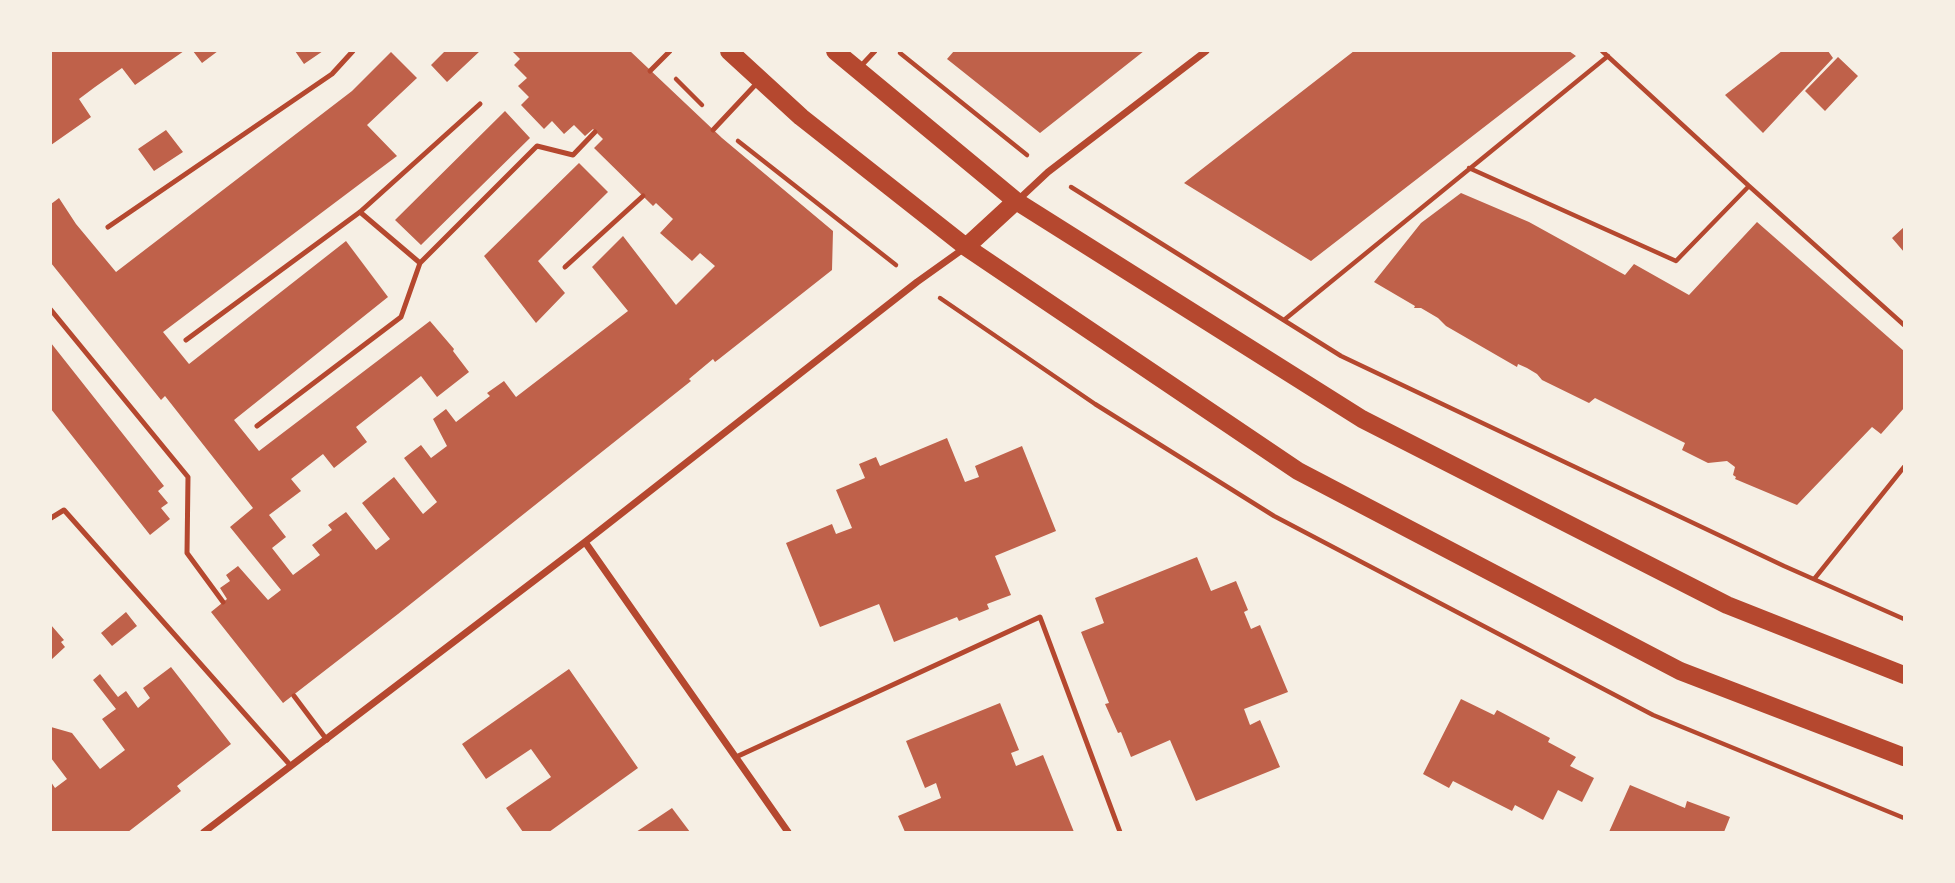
<!DOCTYPE html>
<html>
<head>
<meta charset="utf-8">
<style>
	body { margin:0 }
	#map { position:relative; width:1955px; height:883px; overflow:hidden; background:#f6efe4; font-family:Roboto,sans-serif }
	canvas { display:block }
	.frame { position:absolute; inset:0; border:52px solid #f6efe4; pointer-events:none }
</style>
</head>
<body>
<div id="map">
<canvas width="1955" height="883"></canvas>
<div class="frame"></div>
</div>
<script>
const ctx = document.querySelector('canvas').getContext('2d');
ctx.lineJoin = 'round';
function fillPath(path, color) {
  ctx.fillStyle = color;
  ctx.fill(path, 'evenodd');
}
function shape(rows) {
  const path = new Path2D();
  for (const r of rows) {
    path.moveTo(r[0], r[1]);
    for (let i = 2; i < r.length; i += 2) path.lineTo(r[i], r[i + 1]);
  }
  return path;
}
function trace(path, color, width, dash) {
  ctx.strokeStyle = color;
  ctx.lineWidth = width;
  ctx.lineCap = dash ? 'butt' : 'round';
  ctx.setLineDash(dash || []);
  ctx.stroke(path);
}
const building = shape([
	[51,51,184,51,135,85,122,68,95,87,79,99,91,117,51,145],
	[193,51,218,51,202,63],
	[295,51,323,51,304,64],
	[445,51,480,51,447,82,431,65],
	[512,51,630,51,722,138,833,231,832,270,719,359,715,362,713,359,689,379,691,381,398,614,283,703,211,612,227,599,220,588,230,581,226,575,238,566,268,600,281,590,230,527,253,508,165,396,161,400,51,263,51,204,59,198,76,224,116,272,352,91,391,52,417,78,367,125,397,156,163,332,189,364,346,241,388,297,234,420,259,451,430,321,454,349,453,351,469,372,437,397,421,376,356,427,367,442,334,468,323,454,291,479,301,491,269,515,286,537,272,548,293,575,320,555,312,545,332,530,328,525,346,512,376,550,390,539,362,503,394,477,423,514,437,502,404,458,421,445,431,458,447,446,433,419,446,409,456,422,490,396,487,393,504,381,516,397,628,311,592,267,623,236,676,305,715,266,700,253,692,261,660,233,673,219,656,203,653,206,594,148,603,139,593,129,585,136,574,125,564,134,552,121,544,129,521,105,529,97,518,86,527,78,514,65,520,59],
	[954,51,1144,51,1040,133,947,59],
	[1354,51,1569,51,1576,56,1311,261,1184,183],
	[1782,51,1828,51,1833,58,1763,133,1725,95],
	[1838,57,1858,76,1825,111,1805,91],
	[505,111,530,138,421,245,395,220],
	[166,130,183,152,154,171,138,149],
	[579,163,608,192,538,261,565,293,536,323,484,256],
	[1461,193,1529,222,1625,275,1634,264,1689,295,1757,222,1904,351,1904,408,1881,434,1872,427,1797,505,1735,479,1736,477,1733,475,1735,467,1727,461,1708,463,1682,450,1685,443,1595,398,1589,403,1542,380,1537,374,1527,368,1518,364,1517,367,1446,326,1438,318,1421,308,1414,308,1415,306,1374,282,1421,223],
	[1904,227,1904,252,1892,238],
	[51,343,164,486,158,491,168,503,161,508,170,519,150,535,51,409],
	[947,438,965,482,979,477,975,466,1022,446,1056,531,995,556,1011,595,987,604,989,609,959,621,957,617,894,642,879,604,820,627,786,543,832,524,836,534,852,528,836,490,865,478,859,464,876,457,880,466],
	[1197,557,1211,591,1236,581,1248,610,1244,612,1251,629,1260,625,1288,692,1244,709,1250,725,1260,720,1280,767,1196,801,1170,740,1131,757,1121,732,1118,733,1105,704,1109,703,1081,632,1104,623,1095,598],
	[126,612,137,626,112,646,101,633],
	[51,625,64,640,61,642,65,647,51,660],
	[171,667,231,744,177,786,181,791,128,832,51,832,51,782,55,788,67,779,51,758,51,727,72,733,100,769,125,750,102,719,116,709,93,680,100,674,118,697,126,691,138,708,150,698,143,688],
	[569,669,638,768,549,832,523,832,506,808,551,777,531,749,486,779,462,744],
	[1461,699,1494,715,1497,710,1550,738,1548,742,1576,757,1570,766,1594,778,1582,802,1558,790,1543,820,1515,805,1512,811,1453,781,1449,788,1423,774],
	[1000,703,1019,750,1011,753,1016,766,1043,755,1074,832,905,832,898,816,941,798,936,783,925,788,906,741],
	[1630,785,1685,808,1687,801,1730,817,1724,832,1609,832],
	[672,808,690,832,636,832]
]);
const path = shape([
	[1602,51,1749,186,1904,325],
	[900,53,1027,155],
	[676,79,702,105],
	[738,141,896,265],
	[1469,168,1676,261,1749,186],
	[1071,187,1341,356,1784,566,1904,619],
	[940,298,1095,404,1274,516,1653,715,1904,818],
	[1284,320,1608,56],
	[1815,578,1904,467]
]);
const service = shape([
	[860,67,875,51],
	[650,71,670,51],
	[713,130,758,82],
	[360,212,420,263],
	[108,227,332,74,353,51],
	[565,267,643,196],
	[51,310,188,477,187,553,223,602],
	[186,340,360,212,480,104],
	[257,426,401,317,420,263,537,146,573,155,595,132],
	[51,518,64,510,291,766],
	[294,696,327,740],
	[736,757,1040,617,1120,832]
]);
const minor = shape([
	[1017,201,1048,172,1206,51],
	[585,542,788,832],
	[204,832,585,542,917,282,966,247]
]);
const primary = shape([
	[729,51,801,117,966,247,1298,471,1680,671,1904,757],
	[835,51,1016,201,1362,419,1727,605,1904,675],
	[966,247,1016,201]
]);
fillPath(building, '#bf614a');
trace(path, '#b5482f', 4.5);
trace(service, '#b5482f', 5);
trace(minor, '#b5482f', 7);
trace(primary, '#b5482f', 18);
</script>
</body>
</html>
